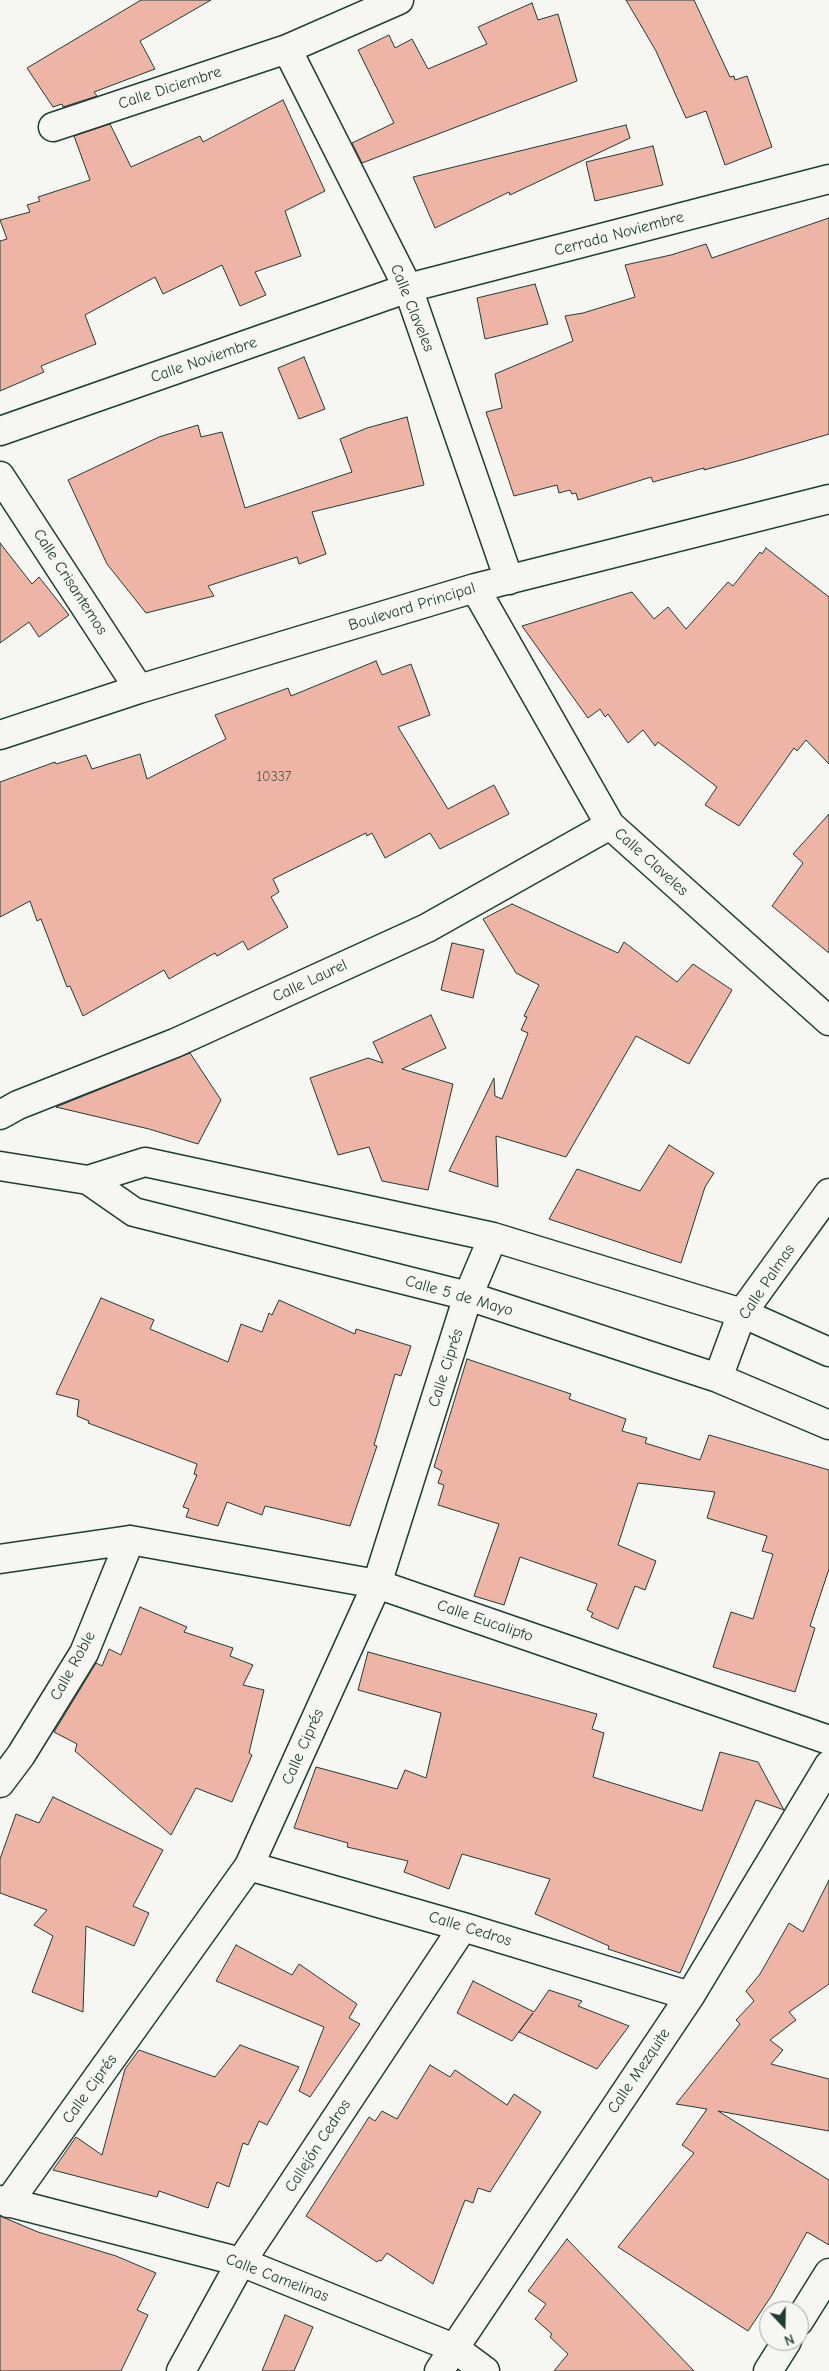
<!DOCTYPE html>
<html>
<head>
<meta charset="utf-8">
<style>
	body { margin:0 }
	#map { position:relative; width:829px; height:2371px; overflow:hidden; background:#f6f6f2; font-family:"Comic Neue",sans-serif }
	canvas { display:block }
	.north { position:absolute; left:759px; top:2301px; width:50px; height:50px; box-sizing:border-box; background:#f6f6f2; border:1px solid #a0aca6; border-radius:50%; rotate:159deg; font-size:14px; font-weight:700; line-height:20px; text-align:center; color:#1f3d34 }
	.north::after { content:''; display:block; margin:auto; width:18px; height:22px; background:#1f3d34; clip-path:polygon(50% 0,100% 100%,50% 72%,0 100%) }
</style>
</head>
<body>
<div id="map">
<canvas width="829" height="2371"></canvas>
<div class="north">N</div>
</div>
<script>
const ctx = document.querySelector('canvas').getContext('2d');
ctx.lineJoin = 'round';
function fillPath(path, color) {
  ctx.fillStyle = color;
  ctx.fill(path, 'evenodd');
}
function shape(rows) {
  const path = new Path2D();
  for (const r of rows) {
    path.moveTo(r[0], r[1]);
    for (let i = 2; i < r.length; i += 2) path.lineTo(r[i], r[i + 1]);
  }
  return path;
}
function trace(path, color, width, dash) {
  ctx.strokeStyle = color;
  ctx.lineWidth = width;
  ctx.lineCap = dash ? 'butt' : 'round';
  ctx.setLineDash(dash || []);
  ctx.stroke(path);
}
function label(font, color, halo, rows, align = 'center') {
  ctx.font = font + ' "Comic Neue",sans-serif';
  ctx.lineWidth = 5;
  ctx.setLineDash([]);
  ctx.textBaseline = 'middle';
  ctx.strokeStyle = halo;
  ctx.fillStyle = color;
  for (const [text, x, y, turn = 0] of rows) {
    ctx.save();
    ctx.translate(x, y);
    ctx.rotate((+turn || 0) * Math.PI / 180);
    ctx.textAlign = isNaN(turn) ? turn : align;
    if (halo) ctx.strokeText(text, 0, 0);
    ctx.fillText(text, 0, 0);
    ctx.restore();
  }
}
const building = shape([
	[141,0,211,0,140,41,155,69,94,92,97,96,63,107,62,104,53,107,27,68,141,0],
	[626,0,694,0,730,77,734,76,735,80,747,76,772,147,725,165,706,111,686,118,656,51,626,0],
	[532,3,538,20,558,14,577,81,362,163,352,143,394,123,358,50,389,35,395,48,412,39,428,69,487,44,478,27,532,3],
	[283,100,325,191,285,211,301,256,255,272,266,295,240,306,222,265,163,294,155,277,85,315,96,344,41,366,44,372,0,391,0,241,7,239,0,220,30,212,27,205,40,201,38,197,90,180,74,136,110,124,131,167,200,136,203,142,283,100],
	[626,125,630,138,510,195,509,192,435,228,413,177,626,125],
	[653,146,663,185,595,201,586,162,653,146],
	[829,218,829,434,741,460,704,470,704,468,653,482,651,477,578,500,576,493,572,494,570,490,559,493,557,485,514,496,486,412,502,408,495,374,573,341,565,316,583,313,635,297,625,265,671,255,706,244,712,258,829,218],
	[535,284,548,324,485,339,477,298,535,284],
	[304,357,325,409,299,419,278,368,304,357],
	[407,417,424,485,312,512,326,554,299,564,297,557,208,586,214,596,146,613,107,564,68,480,159,437,198,425,201,437,222,432,245,508,352,472,340,439,367,428,407,417],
	[0,543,32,584,39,577,69,615,39,637,29,622,0,643,0,543],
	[766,548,829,597,829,764,806,740,797,751,794,748,739,826,705,805,717,787,658,742,655,746,643,730,628,743,608,714,605,717,600,709,588,718,522,626,632,592,654,619,668,607,686,629,728,582,733,586,760,552,762,554,766,548],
	[376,661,382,675,411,664,430,715,398,727,448,809,494,785,509,814,440,849,430,833,385,858,372,833,367,836,366,833,273,879,279,892,271,897,288,927,248,950,243,941,217,956,215,953,169,979,164,970,83,1016,70,986,67,987,41,919,37,921,30,901,0,917,0,782,55,762,56,764,86,755,92,769,140,754,147,779,226,739,215,715,288,688,291,696,376,661],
	[829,814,829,953,772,906,803,863,793,854,829,814],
	[512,904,618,953,624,942,677,982,693,964,732,990,689,1064,636,1036,566,1157,496,1136,498,1187,449,1171,494,1078,495,1096,502,1099,528,1033,521,1030,527,1017,524,1016,539,985,516,973,483,919,512,904],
	[452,943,484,950,473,998,441,990,452,943],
	[431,1015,446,1048,402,1069,453,1084,428,1190,382,1181,369,1147,338,1155,310,1078,368,1058,383,1063,373,1042,431,1015],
	[190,1053,221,1100,198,1144,149,1129,56,1107,190,1053],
	[669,1145,714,1173,705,1187,681,1263,549,1219,577,1169,640,1191,669,1145],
	[101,1298,154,1320,150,1329,228,1362,241,1324,262,1332,269,1313,272,1315,279,1300,355,1334,356,1329,411,1346,401,1376,395,1374,374,1445,377,1446,350,1526,265,1506,262,1515,227,1502,218,1526,186,1517,189,1509,183,1507,197,1475,194,1474,197,1464,88,1423,89,1421,77,1416,79,1400,56,1394,101,1298],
	[467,1359,571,1394,569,1399,626,1419,622,1431,647,1438,645,1443,700,1460,709,1435,829,1470,829,1569,810,1626,815,1628,795,1692,713,1667,731,1612,753,1619,773,1554,762,1551,767,1536,707,1518,715,1492,638,1483,618,1545,656,1561,645,1590,635,1586,618,1629,591,1617,593,1613,587,1610,597,1584,520,1557,504,1605,474,1596,499,1524,438,1505,444,1485,438,1483,442,1471,434,1467,467,1359],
	[140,1607,187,1627,184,1632,233,1648,230,1656,253,1665,243,1685,264,1690,249,1753,252,1755,232,1802,196,1788,171,1835,75,1751,77,1744,54,1732,96,1663,102,1666,109,1649,121,1655,140,1607],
	[368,1652,597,1714,592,1729,604,1733,593,1777,702,1811,720,1752,758,1762,784,1810,756,1800,680,1973,608,1949,609,1946,535,1914,550,1879,462,1854,449,1889,404,1872,408,1861,347,1847,348,1843,294,1828,316,1767,397,1789,405,1770,426,1778,441,1713,358,1690,368,1652],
	[53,1797,163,1850,133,1906,149,1913,134,1946,86,1926,83,2012,32,1992,53,1936,34,1925,47,1910,0,1893,0,1859,16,1814,39,1823,53,1797],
	[829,1880,829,1984,789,2012,796,2020,770,2040,783,2050,771,2064,829,2079,829,2131,718,2111,829,2180,829,2245,807,2232,772,2295,748,2331,618,2247,694,2153,682,2145,707,2109,676,2104,740,2024,736,2020,754,2001,746,1991,760,1974,789,1923,803,1932,829,1880],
	[236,1945,292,1975,299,1964,357,2004,349,2018,360,2024,310,2097,299,2091,324,2027,216,1981,236,1945],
	[473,1981,534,2012,549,1990,582,2001,578,2006,629,2026,597,2069,519,2032,533,2013,512,2041,457,2013,473,1981],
	[240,2045,299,2067,267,2125,259,2121,248,2145,243,2143,229,2187,217,2182,208,2208,159,2191,157,2197,53,2170,76,2137,102,2155,125,2069,139,2050,215,2077,240,2045],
	[430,2065,450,2077,455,2070,507,2105,514,2094,541,2112,490,2192,478,2188,473,2203,465,2200,433,2284,387,2253,381,2261,379,2260,377,2262,306,2216,369,2117,375,2121,382,2111,397,2119,430,2065],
	[0,2216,38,2232,116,2256,156,2273,137,2310,148,2315,121,2371,0,2371,0,2216],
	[567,2239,694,2371,554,2371,568,2354,550,2337,552,2334,535,2319,546,2304,528,2291,567,2239],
	[285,2315,313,2327,294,2371,262,2371,285,2315]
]);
const minor = shape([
	[287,49,408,288,509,580],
	[53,127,287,49,399,0],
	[0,431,408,288,829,179],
	[0,476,139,689],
	[475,588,610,825,829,1021],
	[0,735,139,689,475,588,829,499],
	[0,1115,18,1105,175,1043,427,928,610,825],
	[0,1166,88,1180,134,1212,468,1296,718,1378,829,1425],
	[88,1180,145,1162,493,1237,742,1313,829,1352],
	[718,1378,742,1313,829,1193],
	[0,1559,130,1540,377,1584,829,1740],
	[0,1783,21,1755,84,1653,130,1540],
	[249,1866,463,1927,690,1996],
	[0,2200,241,2262,454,2348,485,2371],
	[8,2203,249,1866,377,1584,468,1296,493,1237],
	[799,2321,829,2273],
	[181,2371,241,2262,463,1927],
	[439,2371,690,1996,829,1765],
	[768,2371,787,2341]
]);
const numberNames = [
	["10337",274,777]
];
const streetNames = [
	["Calle Diciembre",170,88,-18],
	["Cerrada Noviembre",619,234,-15],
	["Calle Claveles",412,308,68],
	["Calle Noviembre",204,360,-19],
	["Calle Crisantemos",70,582,57],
	["Boulevard Principal",412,607,-17],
	["Calle Claveles",651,862,42],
	["Calle Laurel",310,981,-25],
	["Calle Palmas",767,1282,-56],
	["Calle 5 de Mayo",459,1296,16],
	["Calle Ciprés",446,1368,-72],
	["Calle Eucalipto",485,1621,19],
	["Calle Roble",73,1666,-61],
	["Calle Ciprés",303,1747,-66],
	["Calle Cedros",470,1929,17],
	["Calle Mezquite",639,2071,-56],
	["Calle Ciprés",90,2089,-54],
	["Callejón Cedros",318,2146,-57],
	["Calle Camelinas",277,2278,21]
];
fillPath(building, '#eeb5a7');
trace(building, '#1f3d34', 1);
trace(minor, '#1f3d34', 31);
trace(minor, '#f6f6f2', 28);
label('14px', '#535b51', null, numberNames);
label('16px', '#1f3d34', '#f6f6f2', streetNames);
</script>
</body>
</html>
